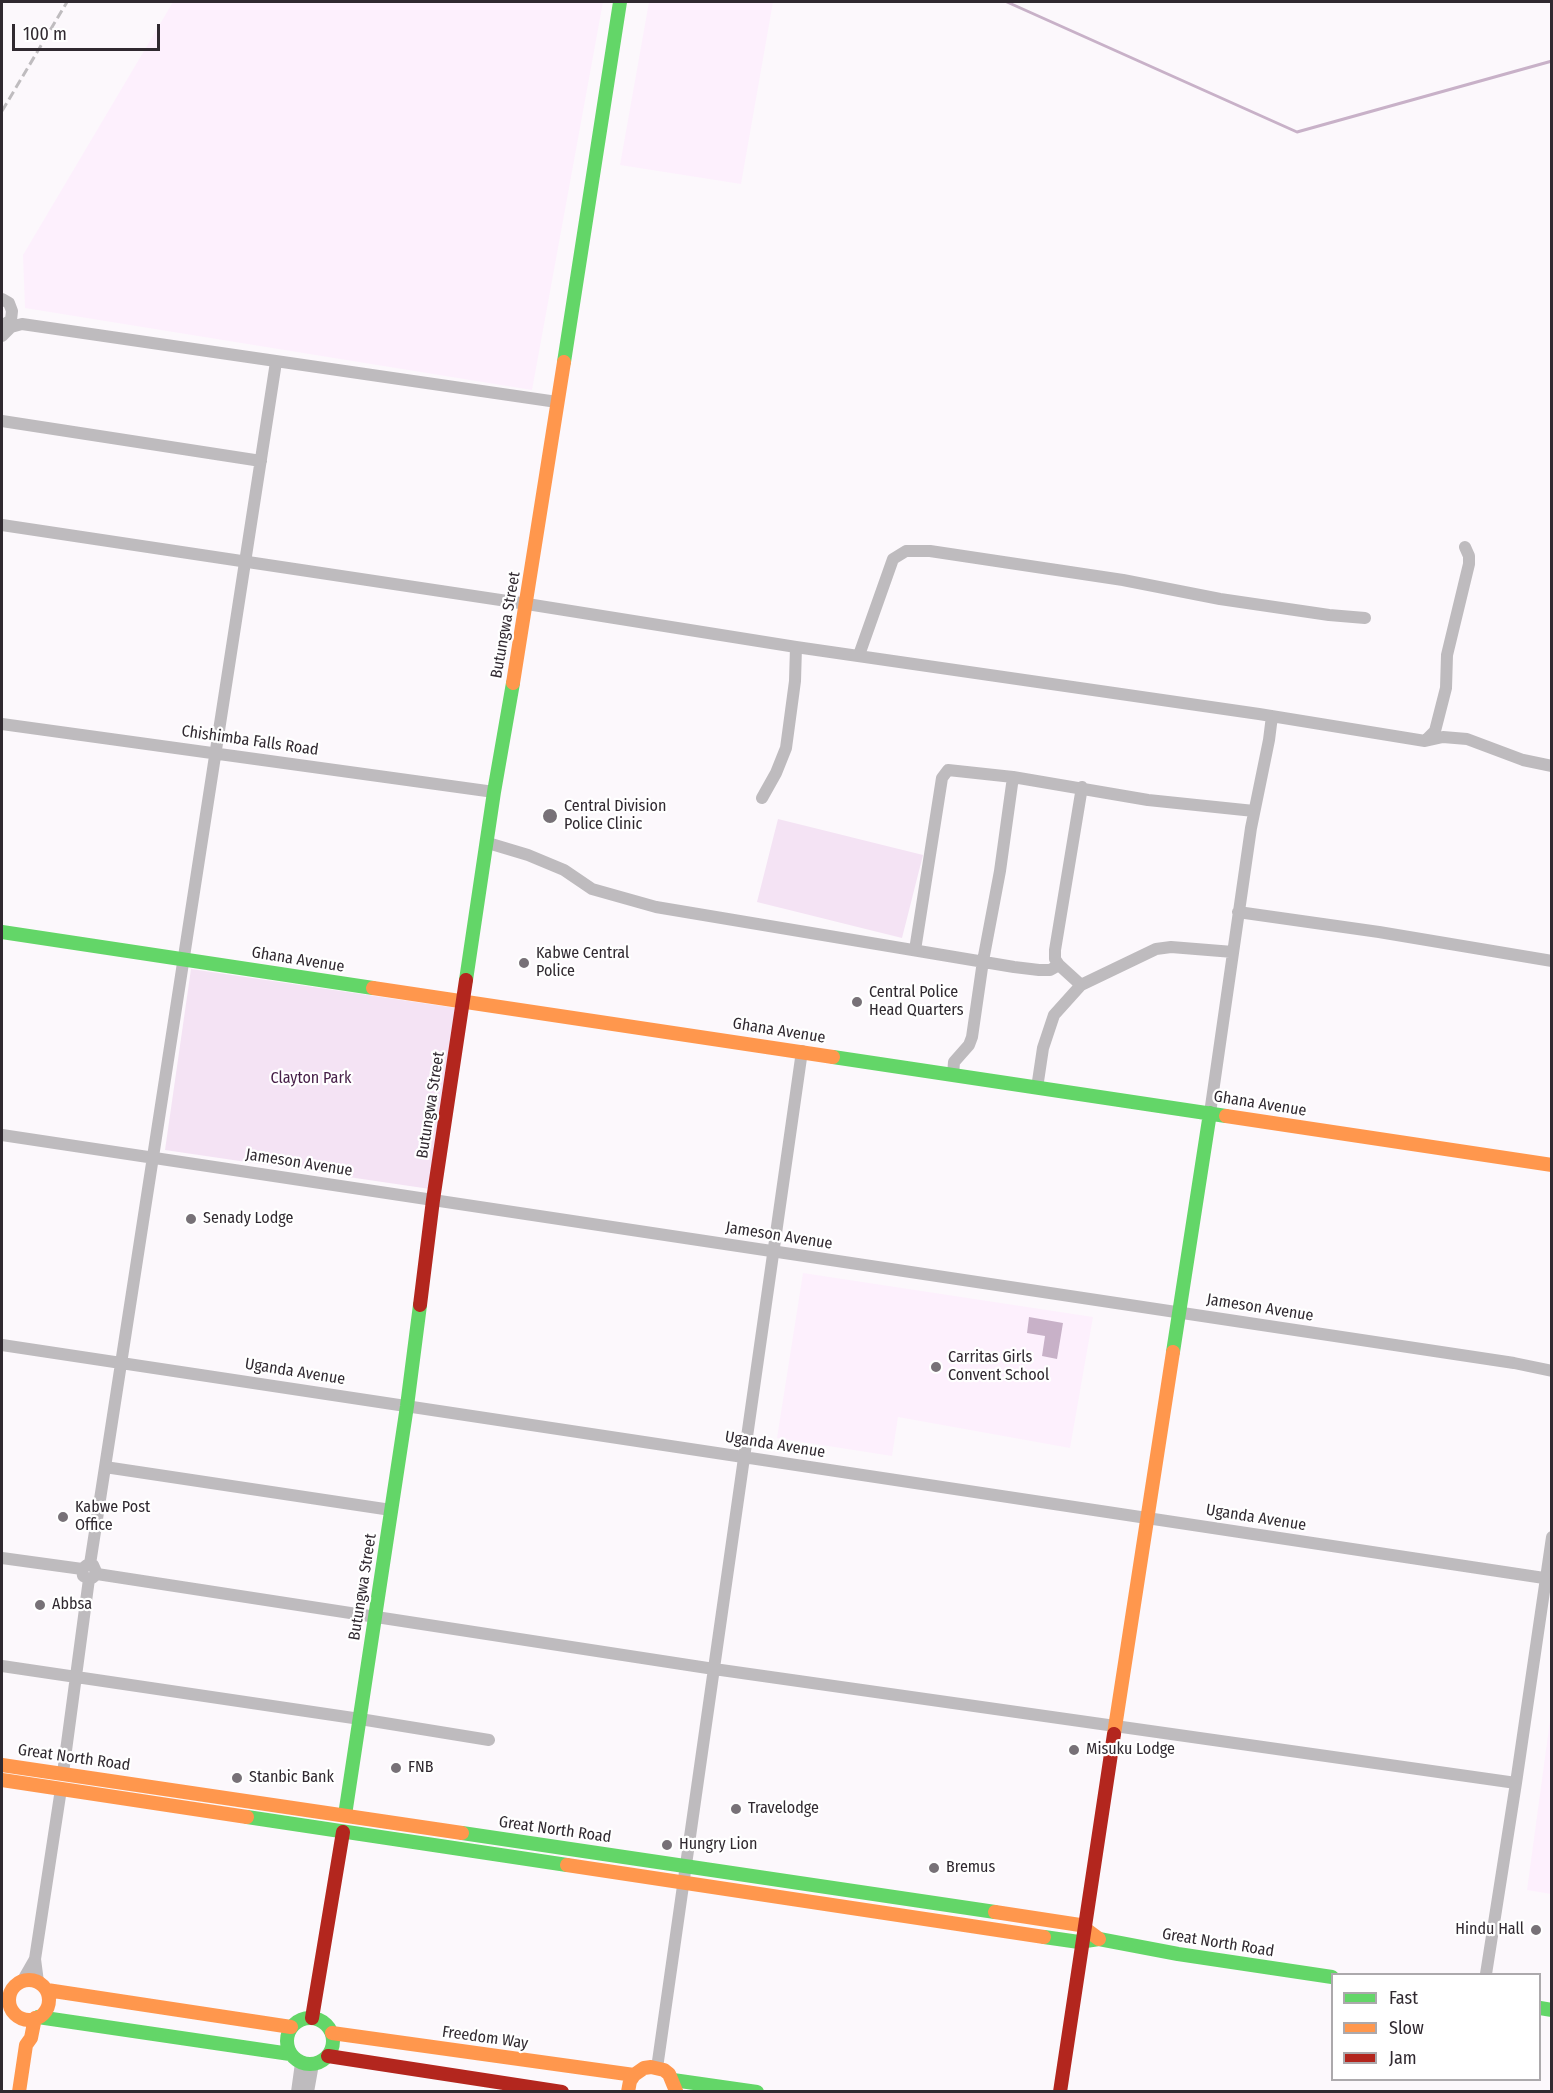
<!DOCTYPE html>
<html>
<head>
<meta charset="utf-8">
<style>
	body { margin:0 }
	#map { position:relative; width:1553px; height:2093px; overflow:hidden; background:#fcf8fc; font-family:"Fira Sans Condensed",sans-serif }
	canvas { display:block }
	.frame { position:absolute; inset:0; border:3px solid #302930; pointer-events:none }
	.legend { position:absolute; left:1331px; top:1973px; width:210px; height:108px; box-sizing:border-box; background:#fff; border:2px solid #aca9ac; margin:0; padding:8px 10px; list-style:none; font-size:18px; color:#302930 }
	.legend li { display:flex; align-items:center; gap:12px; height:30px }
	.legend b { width:30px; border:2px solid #aca9ac }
	.scale { position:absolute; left:12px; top:24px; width:148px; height:27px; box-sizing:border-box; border:3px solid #302930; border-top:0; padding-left:8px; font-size:18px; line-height:21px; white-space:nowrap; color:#302930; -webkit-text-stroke:4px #fff; paint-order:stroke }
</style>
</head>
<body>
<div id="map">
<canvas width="1553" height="2093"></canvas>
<div class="frame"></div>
<ul class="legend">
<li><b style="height:8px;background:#63d668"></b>Fast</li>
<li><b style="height:8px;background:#ff974d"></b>Slow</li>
<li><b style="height:8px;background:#b3261e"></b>Jam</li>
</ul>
<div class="scale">100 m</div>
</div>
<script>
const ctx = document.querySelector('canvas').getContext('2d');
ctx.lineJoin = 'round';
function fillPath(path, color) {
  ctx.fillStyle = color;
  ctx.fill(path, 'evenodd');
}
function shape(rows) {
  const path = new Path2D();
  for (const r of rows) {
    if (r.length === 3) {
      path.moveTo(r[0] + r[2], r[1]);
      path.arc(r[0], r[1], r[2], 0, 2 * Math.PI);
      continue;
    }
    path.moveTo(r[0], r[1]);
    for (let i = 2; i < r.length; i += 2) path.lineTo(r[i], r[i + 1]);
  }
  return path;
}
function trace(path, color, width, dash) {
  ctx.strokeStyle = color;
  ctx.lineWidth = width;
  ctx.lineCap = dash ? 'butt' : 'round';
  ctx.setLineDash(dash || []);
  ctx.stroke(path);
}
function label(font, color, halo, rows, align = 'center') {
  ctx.font = font + ' "Fira Sans Condensed",sans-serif';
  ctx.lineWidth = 4.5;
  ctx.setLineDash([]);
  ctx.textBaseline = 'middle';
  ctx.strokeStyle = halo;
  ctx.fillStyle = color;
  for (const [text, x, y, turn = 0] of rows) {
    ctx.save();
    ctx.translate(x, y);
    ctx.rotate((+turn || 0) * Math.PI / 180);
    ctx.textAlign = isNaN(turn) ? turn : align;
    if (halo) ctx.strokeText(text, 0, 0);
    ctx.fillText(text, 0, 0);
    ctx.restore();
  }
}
const built = shape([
	[173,2,603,2,532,390,25,308,23,255],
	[649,2,773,2,741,184,620,165],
	[803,1273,1093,1317,1070,1448,898,1417,892,1456,777,1438],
	[1551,1713,1552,1894,1551,1894,1527,1890]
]);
const green = shape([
	[778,819,923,855,902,938,757,902],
	[191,969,456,1008,430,1189,165,1150]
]);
const water = shape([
	[1029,1317,1063,1323,1057,1359,1042,1356,1045,1336,1027,1333]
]);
const stream = shape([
	[1007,2,1297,132,1552,61]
]);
const street = shape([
	[2,299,9,303,12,311,11,320,2,326],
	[2,336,11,327,22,324,557,402],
	[2,421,261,461],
	[2,525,527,604,796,647,1259,714,1425,741,1443,737,1467,739,1523,760,1552,766],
	[859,655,893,559,906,551,930,551,1123,580,1220,599,1329,615,1365,618],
	[2,724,494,792],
	[1426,740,1435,731,1446,688,1447,655,1469,564,1469,556,1465,547],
	[762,798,776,773,786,748,795,681,796,647],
	[488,843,528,855,564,870,592,889,656,907,1014,967,1039,970,1050,970,1059,965],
	[1238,912,1379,932,1552,961],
	[915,950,942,778,948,770,1013,777,1148,800,1254,811],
	[1081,985,1059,965,1055,959,1055,950,1082,787],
	[953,1075,954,1062,969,1045,972,1037,983,961,1000,871,1013,777],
	[1037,1088,1043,1048,1054,1015,1081,985,1156,949,1171,947,1233,952],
	[1210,1113,1251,828,1269,740,1272,716],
	[2,1135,1514,1363,1552,1371],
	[2,1345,1544,1578],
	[105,1467,391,1510],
	[2,1558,82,1569],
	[90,1564,276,362],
	[97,1574,93,1565,87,1565,82,1569,83,1576,89,1579,92,1578,97,1574,714,1669,1516,1783],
	[2,1666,360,1719,489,1740],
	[63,1773,89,1579],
	[1486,1974,1516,1783,1552,1537],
	[23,1980,35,1959],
	[38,1982,35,1959,61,1789],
	[657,2068,802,1051],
	[297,2092,301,2063],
	[308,2092,313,2064]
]);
const fast = shape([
	[564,362,620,2],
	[2,932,373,988],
	[466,980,494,792,513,683],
	[833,1057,1226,1116],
	[1173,1352,1210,1113],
	[345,1815,407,1406,420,1305],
	[247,1817,567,1865],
	[462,1833,995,1912],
	[1044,1937,1079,1942,1099,1939,1178,1954,1332,1977],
	[1540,2008,1552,2010],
	[38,2017,290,2054],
	[310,2041,23],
	[673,2080,757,2092]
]);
const slow = shape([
	[513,683,564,362],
	[373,988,833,1057],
	[1226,1116,1552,1165],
	[1114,1734,1173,1352],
	[2,1765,462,1833],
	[2,1780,247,1817],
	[567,1865,1044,1937],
	[995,1912,1080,1925,1099,1939],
	[29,2000,20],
	[47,1990,291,2027],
	[332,2033,634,2075],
	[19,2092,26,2045,31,2038,35,2018],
	[628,2092,630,2081,634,2075,644,2068,651,2067,664,2070,669,2074,676,2091]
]);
const jam = shape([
	[420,1305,433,1200,466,980],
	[312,2018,343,1832],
	[328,2056,562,2092],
	[1060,2092,1114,1734]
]);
const rail = shape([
	[2,111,67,2]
]);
const markers = [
	[550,816,8,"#777177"],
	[524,963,6,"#777177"],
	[857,1002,6,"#777177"],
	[191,1219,6,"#777177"],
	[936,1367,6,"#777177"],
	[63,1517,6,"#777177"],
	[40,1605,6,"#777177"],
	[1074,1750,6,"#777177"],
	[396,1768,6,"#777177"],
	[237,1778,6,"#777177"],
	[736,1809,6,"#777177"],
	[667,1845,6,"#777177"],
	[934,1868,6,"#777177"],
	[1536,1930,6,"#777177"]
];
const streetNames = [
	["Butungwa Street",506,625,-80],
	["Chishimba Falls Road",250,741,8],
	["Ghana Avenue",298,960,9],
	["Ghana Avenue",779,1031,9],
	["Ghana Avenue",1260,1104,9],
	["Butungwa Street",431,1105,-81],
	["Jameson Avenue",299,1163,9],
	["Jameson Avenue",779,1236,9],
	["Jameson Avenue",1260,1308,9],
	["Uganda Avenue",295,1372,9],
	["Uganda Avenue",775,1445,9],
	["Uganda Avenue",1256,1518,9],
	["Butungwa Street",363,1587,-81],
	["Great North Road",74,1758,8],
	["Great North Road",555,1830,8],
	["Great North Road",1218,1943,9],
	["Freedom Way",485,2038,8]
];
const poiNames = [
	["Central Division",564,807],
	["Police Clinic",564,825],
	["Kabwe Central",536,954],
	["Police",536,972],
	["Central Police",869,993],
	["Head Quarters",869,1011],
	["Senady Lodge",203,1219],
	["Carritas Girls",948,1358],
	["Convent School",948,1376],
	["Kabwe Post",75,1508],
	["Office",75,1526],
	["Abbsa",52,1605],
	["Misuku Lodge",1086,1750],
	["FNB",408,1768],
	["Stanbic Bank",249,1778],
	["Travelodge",748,1809],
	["Hungry Lion",679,1845],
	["Bremus",946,1868],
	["Hindu Hall",1524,1930,"right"]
];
const parkNames = [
	["Clayton Park",311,1079]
];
fillPath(built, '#fdf0fd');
fillPath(green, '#f4e3f4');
fillPath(water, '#c8b1c8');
trace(stream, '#c8b1c8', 3);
trace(street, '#bebbbe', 12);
trace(fast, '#63d668', 14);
trace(slow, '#ff974d', 14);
trace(jam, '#b3261e', 14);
trace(rail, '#bfbcbf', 3, [9, 4.5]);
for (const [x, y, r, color] of markers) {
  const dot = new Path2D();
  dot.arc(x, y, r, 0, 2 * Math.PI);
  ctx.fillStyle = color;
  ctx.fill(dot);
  trace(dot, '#fff', 2);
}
label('16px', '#302930', '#fff', streetNames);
label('16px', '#302930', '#fff', poiNames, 'left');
label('16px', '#461e47', '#fff', parkNames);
</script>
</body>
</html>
